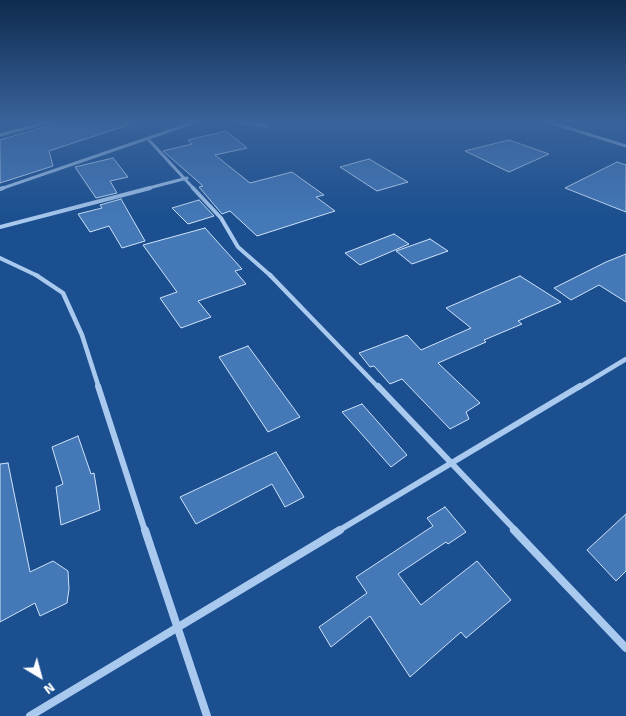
<!DOCTYPE html>
<html>
<head>
<meta charset="utf-8">
<style>
	body { margin:0 }
	#map { position:relative; width:626px; height:716px; overflow:hidden; background:#1b4f8f; font-family:Signika,sans-serif }
	canvas { display:block }
	.north { position:absolute; left:15px; top:651px; width:50px; height:50px; -webkit-text-stroke:4px #1b4f8f; paint-order:stroke; rotate:143deg; font-size:14px; font-weight:700; line-height:20px; text-align:center; color:#fff }
	.north::after { content:''; display:block; margin:auto; width:18px; height:22px; background:#fff; clip-path:polygon(50% 0,100% 100%,50% 72%,0 100%) }
</style>
</head>
<body>
<div id="map">
<canvas width="626" height="716"></canvas>
<div class="north">N</div>
</div>
<script>
const ctx = document.querySelector('canvas').getContext('2d');
ctx.lineJoin = 'round';
function fillPath(path, color) {
  ctx.fillStyle = color;
  ctx.fill(path, 'evenodd');
}
function shape(rows) {
  const path = new Path2D();
  for (const r of rows) {
    path.moveTo(r[0], r[1]);
    for (let i = 2; i < r.length; i += 2) path.lineTo(r[i], r[i + 1]);
  }
  return path;
}
function trace(path, color, width, dash) {
  ctx.strokeStyle = color;
  ctx.lineWidth = width;
  ctx.lineCap = dash ? 'butt' : 'round';
  ctx.setLineDash(dash || []);
  ctx.stroke(path);
}
const building = shape([
	[64,121,130,121,131,124,49,151,53,166,0,183,0,140,64,121],
	[226,131,247,148,215,155,250,183,292,172,324,195,316,197,335,211,257,236,230,211,222,214,199,187,203,186,163,151,192,144,188,140,226,131],
	[509,140,549,154,509,172,465,151,509,140],
	[113,158,128,177,110,181,117,193,96,198,75,167,113,158],
	[369,159,408,182,377,191,340,167,369,159],
	[617,162,626,165,626,212,565,188,617,162],
	[121,199,145,241,122,248,109,226,90,232,78,214,102,208,100,205,121,199],
	[199,200,214,216,188,224,172,208,199,200],
	[205,228,242,269,235,271,246,284,198,301,211,317,181,328,160,298,177,292,143,245,205,228],
	[394,234,409,244,360,265,345,253,394,234],
	[430,239,448,251,412,264,396,251,430,239],
	[626,254,626,302,599,285,571,300,554,288,606,262,626,254],
	[520,276,561,302,518,321,522,324,484,340,486,342,438,363,480,403,466,412,469,419,450,429,402,379,390,384,374,366,370,367,359,353,407,335,421,350,471,328,446,308,520,276],
	[248,346,300,417,268,432,219,357,248,346],
	[362,404,407,455,391,467,342,412,362,404],
	[78,436,91,474,94,473,100,510,61,525,56,487,63,484,52,447,78,436],
	[276,452,304,497,285,507,272,484,196,524,180,497,276,452],
	[8,463,30,572,53,561,68,571,69,589,67,603,40,616,35,603,0,622,0,464,8,463],
	[445,507,466,532,448,544,446,542,398,574,421,605,477,561,511,600,466,638,461,632,410,677,370,616,331,647,319,627,367,593,356,577,433,526,427,518,445,507],
	[626,514,626,571,616,581,587,550,626,514]
]);
const minorFar4 = shape([
	[236,121,266,126],
	[546,121,626,146],
	[0,135,52,121],
	[148,139,194,189],
	[0,189,198,121],
	[145,189,187,178]
]);
const minorFar3 = shape([
	[193,188,221,218,238,247,271,276],
	[0,189,3,188],
	[0,227,150,188],
	[0,258,38,276]
]);
const minorFar2 = shape([
	[36,275,63,293,82,335,99,388],
	[270,275,379,388],
	[578,388,626,359]
]);
const minorFar1 = shape([
	[98,386,145,531],
	[378,386,516,531],
	[338,531,580,386]
]);
const minor = shape([
	[145,530,207,716],
	[514,530,626,648],
	[30,716,340,530]
]);
fillPath(building, '#4478b7');
trace(building, '#cfe3fa', 1);
trace(minorFar4, '#a9c9ee', 3);
trace(minorFar3, '#a9c9ee', 4);
trace(minorFar2, '#a9c9ee', 4.5);
trace(minorFar1, '#a9c9ee', 6);
trace(minor, '#a9c9ee', 8);
const sky = ctx.createLinearGradient(0, 0, 0, 221);
sky.addColorStop(0, '#0f2b4f');
sky.addColorStop(0.55, '#39639b');
sky.addColorStop(1, '#39639b00');
ctx.fillStyle = sky;
ctx.fillRect(0, 0, 626, 221);
</script>
</body>
</html>
